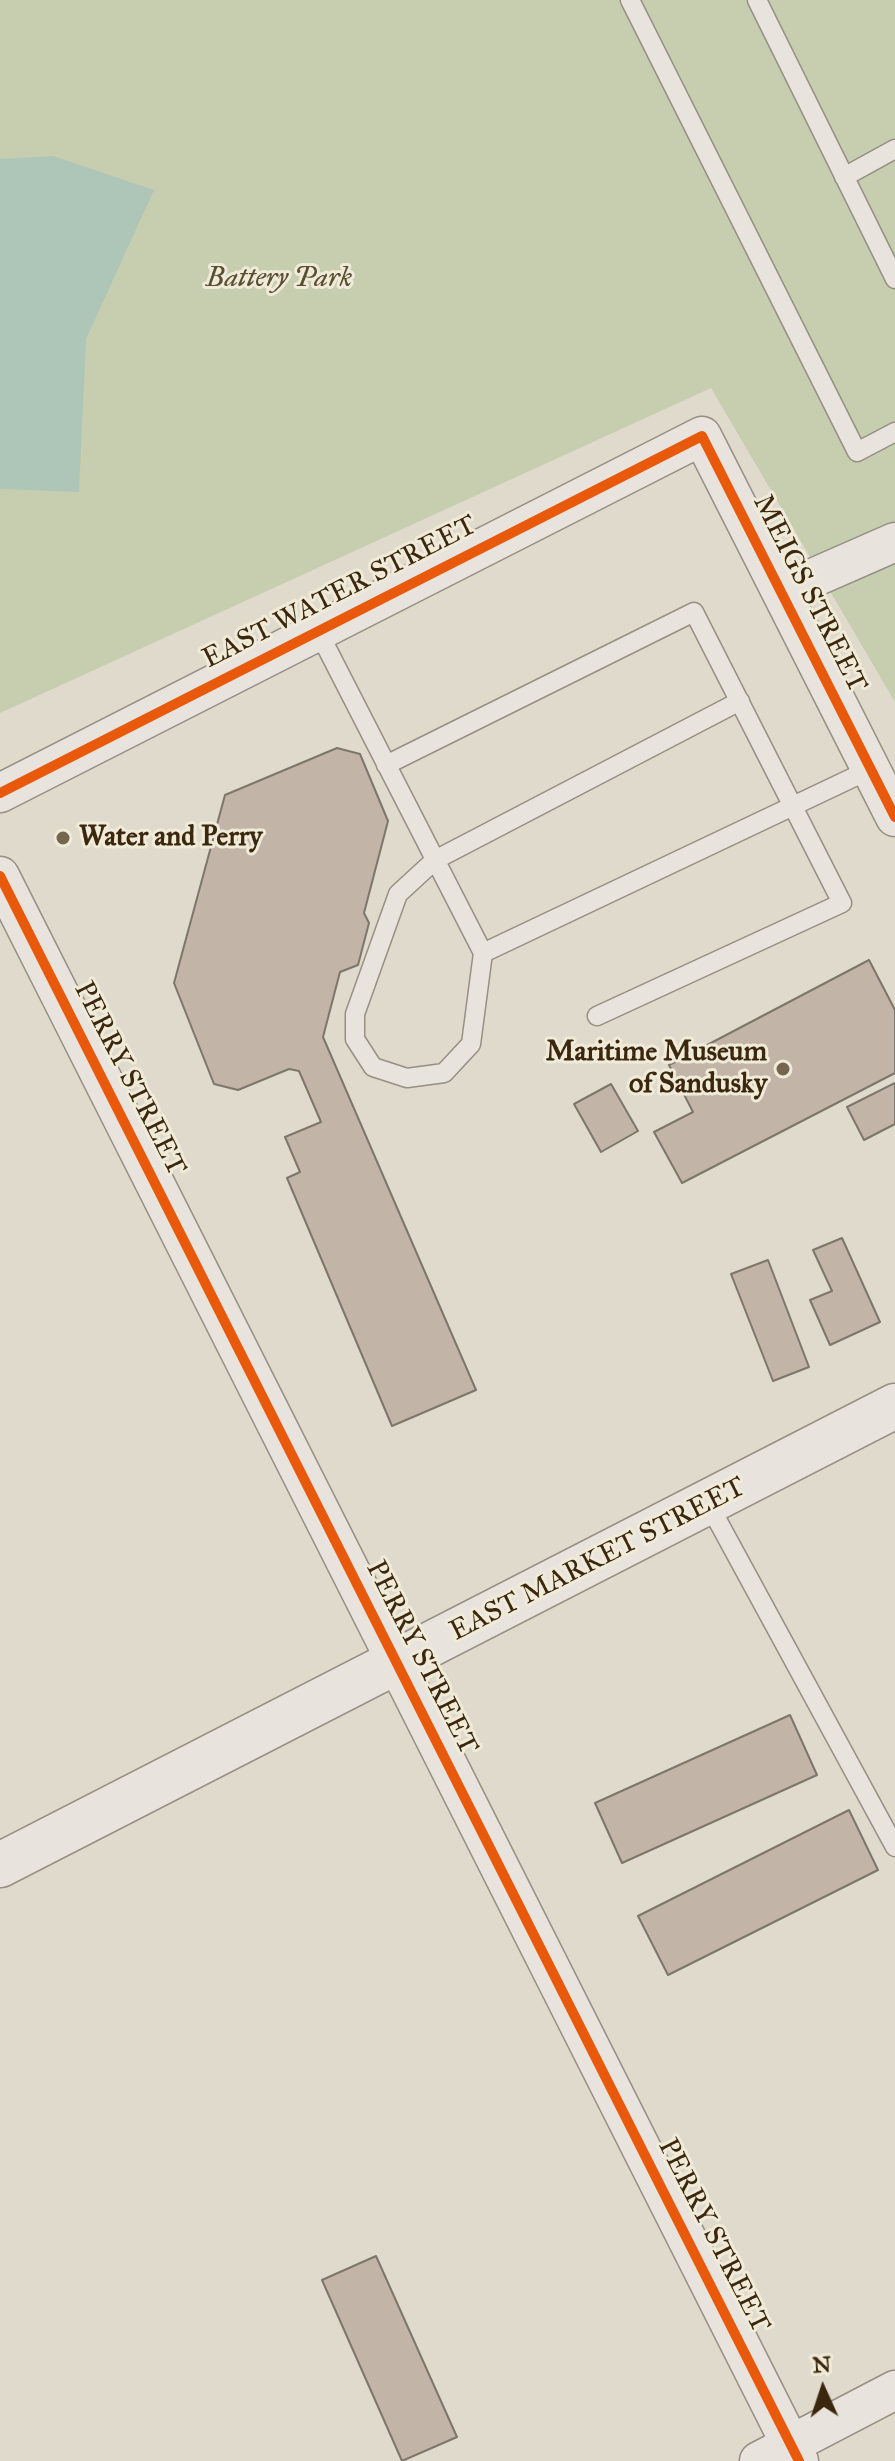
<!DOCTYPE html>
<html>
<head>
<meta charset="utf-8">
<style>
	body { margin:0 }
	#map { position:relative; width:895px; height:2461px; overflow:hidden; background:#e0dacc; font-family:"IM FELL Great Primer",serif }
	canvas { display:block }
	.north { position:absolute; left:783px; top:2349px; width:80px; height:80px; -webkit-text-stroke:6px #f0ead9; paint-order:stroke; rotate:357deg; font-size:22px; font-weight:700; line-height:32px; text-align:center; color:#3b270d }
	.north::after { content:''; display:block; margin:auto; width:28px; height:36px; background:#3b270d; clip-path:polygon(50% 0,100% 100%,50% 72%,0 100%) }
</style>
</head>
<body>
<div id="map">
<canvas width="895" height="2461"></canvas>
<div class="north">N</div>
</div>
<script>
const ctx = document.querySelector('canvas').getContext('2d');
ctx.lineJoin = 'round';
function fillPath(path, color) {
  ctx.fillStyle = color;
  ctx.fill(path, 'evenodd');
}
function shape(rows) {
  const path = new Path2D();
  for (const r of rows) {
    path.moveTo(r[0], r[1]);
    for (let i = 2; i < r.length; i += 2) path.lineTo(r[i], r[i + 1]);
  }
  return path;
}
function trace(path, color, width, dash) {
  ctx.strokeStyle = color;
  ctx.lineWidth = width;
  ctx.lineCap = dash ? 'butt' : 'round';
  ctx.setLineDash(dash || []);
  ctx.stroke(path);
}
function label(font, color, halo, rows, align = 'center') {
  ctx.font = font + ' "IM FELL Great Primer",serif';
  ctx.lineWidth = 6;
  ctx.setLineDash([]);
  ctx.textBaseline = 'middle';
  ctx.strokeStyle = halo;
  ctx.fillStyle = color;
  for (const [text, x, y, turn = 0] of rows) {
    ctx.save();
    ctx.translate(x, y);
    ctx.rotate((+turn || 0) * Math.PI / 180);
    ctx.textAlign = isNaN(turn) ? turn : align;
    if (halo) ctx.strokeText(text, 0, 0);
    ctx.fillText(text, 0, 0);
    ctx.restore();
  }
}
const green = shape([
	[0,0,895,0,895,702,711,388,0,713]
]);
const water = shape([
	[53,156,154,190,86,339,79,492,0,489,0,159]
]);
const building = shape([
	[337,748,360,754,388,821,364,913,369,923,358,965,340,972,323,1037,476,1390,392,1426,287,1178,300,1172,285,1137,321,1122,299,1071,289,1069,238,1090,214,1084,174,983,225,795,337,748],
	[869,960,895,1010,895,1073,682,1183,654,1132,693,1112,669,1065,869,960],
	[895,1083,895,1124,864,1140,847,1107,895,1083],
	[611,1084,638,1131,601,1152,574,1104,611,1084],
	[842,1238,880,1322,830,1345,810,1300,832,1291,813,1250,842,1238],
	[768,1260,809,1367,773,1381,731,1274,768,1260],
	[790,1715,817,1775,622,1863,595,1803,790,1715],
	[849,1810,878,1870,668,1975,638,1916,849,1810],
	[376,2256,457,2437,402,2461,322,2280,376,2256]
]);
const service = shape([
	[630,0,857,452,895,432],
	[757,0,895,279],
	[844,177,895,149],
	[318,631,483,953],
	[740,701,435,860,398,894,355,1014,355,1039,373,1067,407,1078,444,1073,471,1044,483,953,871,769],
	[386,765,694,612,842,903,597,1016],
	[708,1503,895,1847]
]);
const minor = shape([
	[781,592,895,542],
	[0,793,702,436,895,817],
	[0,876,799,2461],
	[759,2461,895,2390]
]);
const tertiary = shape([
	[0,1865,895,1406]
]);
const cycleway = shape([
	[0,793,702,436,895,817],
	[0,876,799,2461]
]);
const markers = [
	[63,838,8,"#756650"],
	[783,1069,8,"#756650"]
];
const parkNames = [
	["Battery Park",279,279]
];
const streetNames = [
	["EAST WATER STREET",340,593,-27],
	["MEIGS STREET",809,594,63],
	["PERRY STREET",129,1079,63],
	["EAST MARKET STREET",598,1560,-27],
	["PERRY STREET",421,1658,63],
	["PERRY STREET",713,2236,63]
];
const poiNames = [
	["Water and Perry",79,838],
	["Maritime Museum",767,1053,"right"],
	["of Sandusky",767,1085,"right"]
];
fillPath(green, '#c7cdaf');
fillPath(water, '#aec6b7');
fillPath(building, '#c2b4a7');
trace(building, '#7d766b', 2);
trace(service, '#958f84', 21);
trace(minor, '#958f84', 41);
trace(tertiary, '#958f84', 47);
trace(service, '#e8e4dd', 18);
trace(minor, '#e8e4dd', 38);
trace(tertiary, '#e8e4dd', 44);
trace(cycleway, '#e8590c', 10);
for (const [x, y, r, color] of markers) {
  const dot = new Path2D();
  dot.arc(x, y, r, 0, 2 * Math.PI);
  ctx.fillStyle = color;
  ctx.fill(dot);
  trace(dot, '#f0ead9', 3);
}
label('italic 28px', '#594e30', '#f0ead9', parkNames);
label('28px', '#3b270d', '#f0ead9', streetNames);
label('bold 28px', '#3b270d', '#f0ead9', poiNames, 'left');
</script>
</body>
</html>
